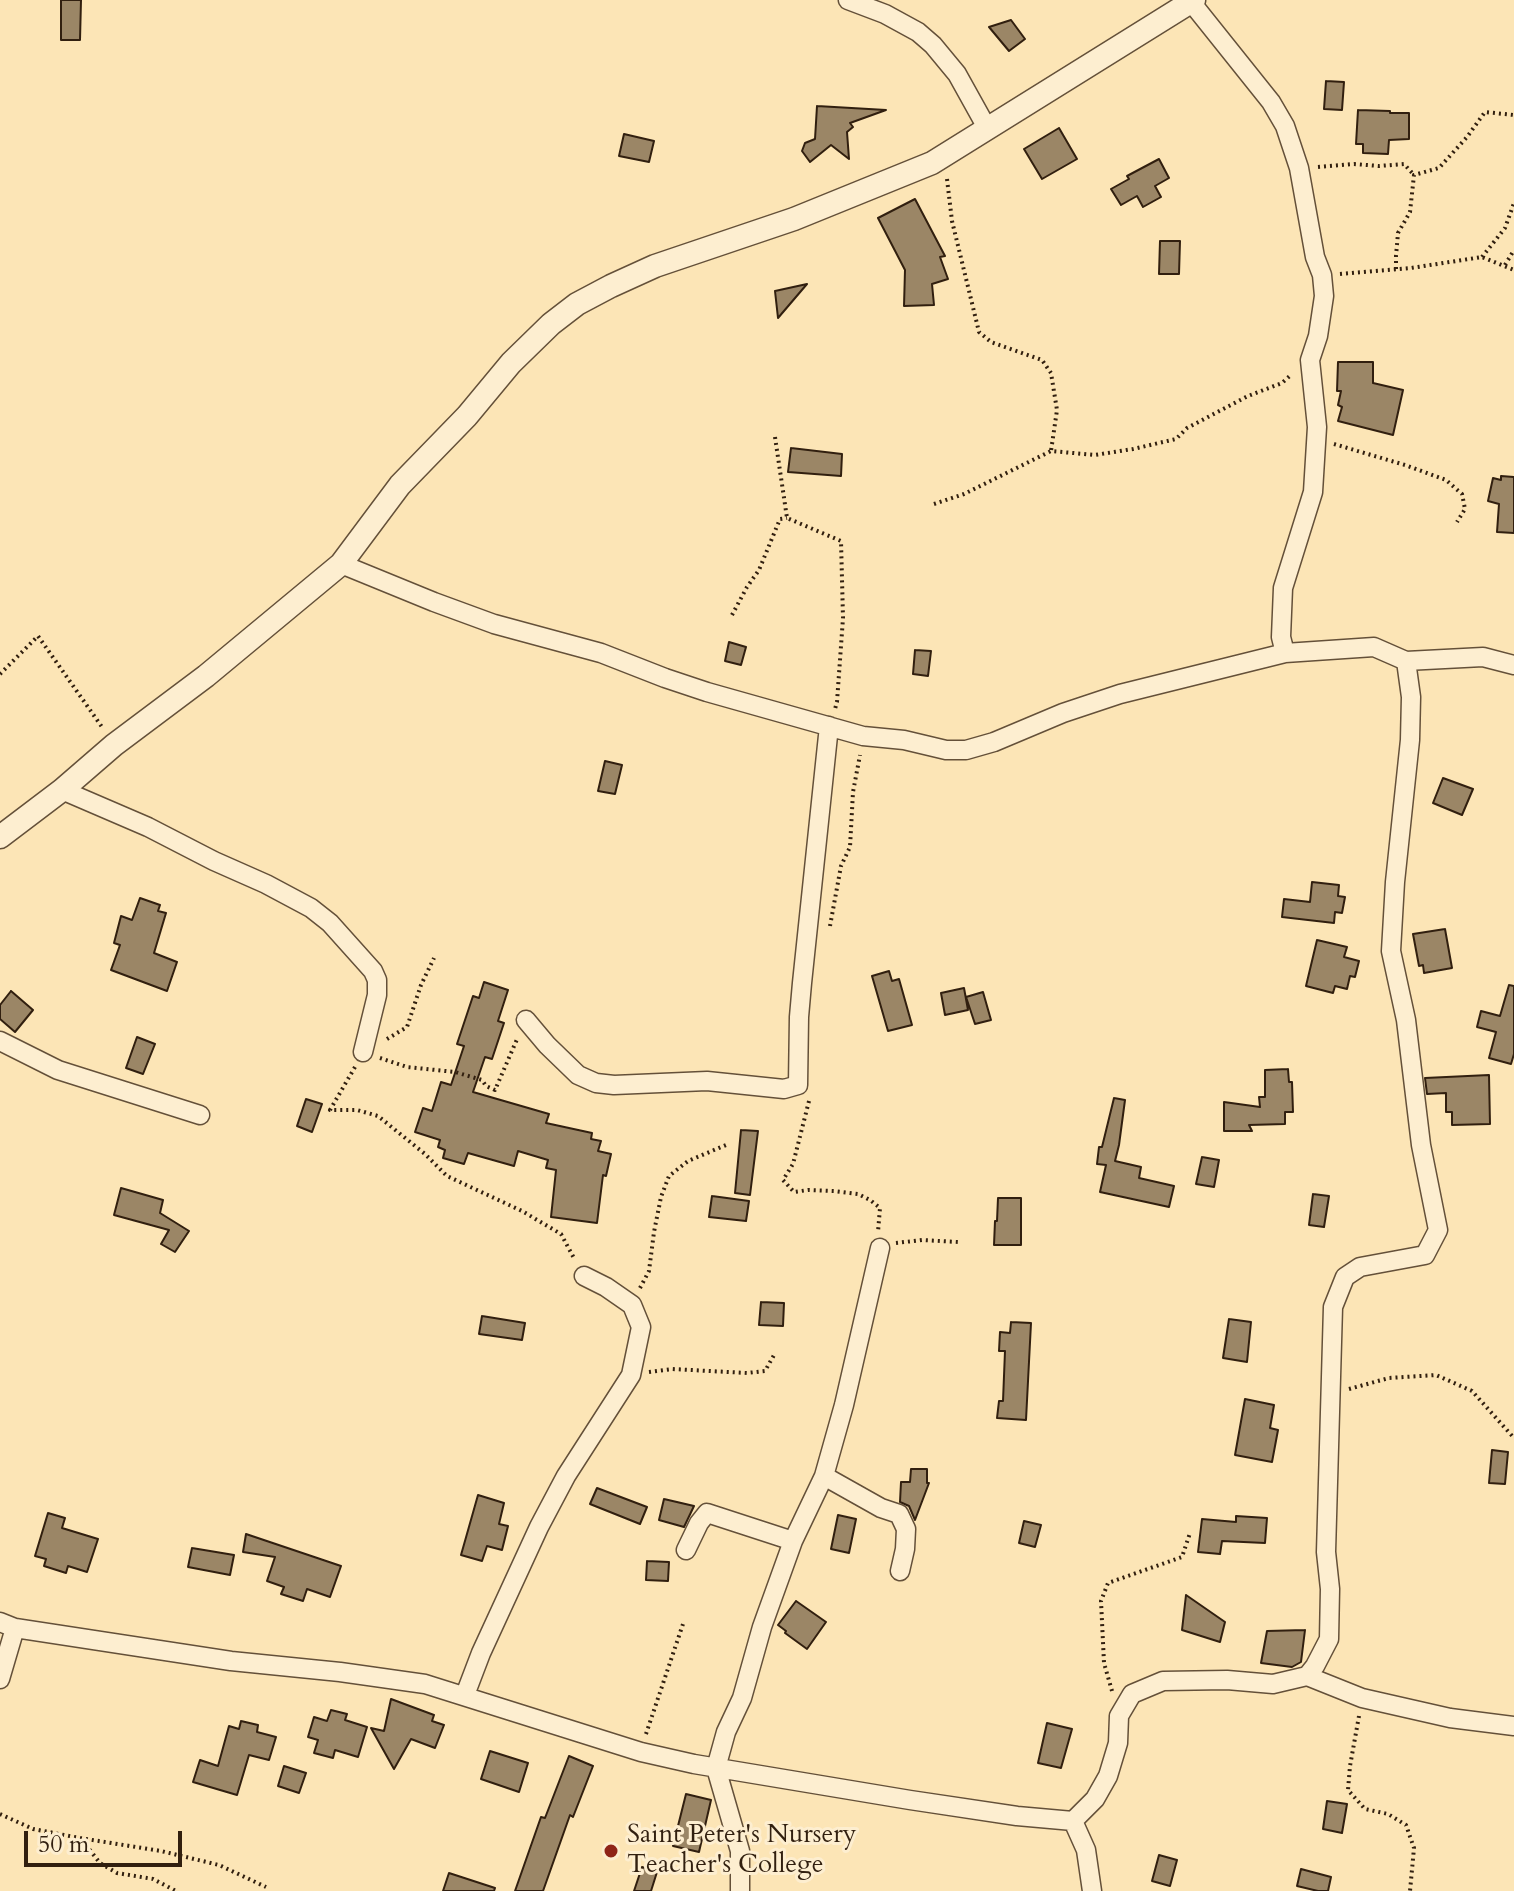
<!DOCTYPE html>
<html>
<head>
<meta charset="utf-8">
<style>
	body { margin:0 }
	#map { position:relative; width:1514px; height:1891px; overflow:hidden; background:#fce5b6; font-family:Cardo,serif }
	canvas { display:block }
	.scale { position:absolute; left:24px; top:1831px; width:158px; height:36px; box-sizing:border-box; border:4px solid #311f0f; border-top:0; padding-left:10px; font-size:24px; line-height:28px; white-space:nowrap; color:#311f0f; -webkit-text-stroke:6px #fdeed0; paint-order:stroke }
</style>
</head>
<body>
<div id="map">
<canvas width="1514" height="1891"></canvas>
<div class="scale">50 m</div>
</div>
<script>
const ctx = document.querySelector('canvas').getContext('2d');
ctx.lineJoin = 'round';
function fillPath(path, color) {
  ctx.fillStyle = color;
  ctx.fill(path, 'evenodd');
}
function shape(rows) {
  const path = new Path2D();
  for (const r of rows) {
    path.moveTo(r[0], r[1]);
    for (let i = 2; i < r.length; i += 2) path.lineTo(r[i], r[i + 1]);
  }
  return path;
}
function trace(path, color, width, dash) {
  ctx.strokeStyle = color;
  ctx.lineWidth = width;
  ctx.lineCap = dash ? 'butt' : 'round';
  ctx.setLineDash(dash || []);
  ctx.stroke(path);
}
function label(font, color, halo, rows, align = 'center') {
  ctx.font = font + ' Cardo,serif';
  ctx.lineWidth = 6;
  ctx.setLineDash([]);
  ctx.textBaseline = 'middle';
  ctx.strokeStyle = halo;
  ctx.fillStyle = color;
  for (const [text, x, y, turn = 0] of rows) {
    ctx.save();
    ctx.translate(x, y);
    ctx.rotate((+turn || 0) * Math.PI / 180);
    ctx.textAlign = isNaN(turn) ? turn : align;
    if (halo) ctx.strokeText(text, 0, 0);
    ctx.fillText(text, 0, 0);
    ctx.restore();
  }
}
const building = shape([
	[61,0,81,0,80,40,61,40,61,0],
	[1011,20,1025,39,1009,51,989,27,1011,20],
	[1326,81,1344,82,1342,110,1324,109,1326,81],
	[817,106,886,110,850,123,853,127,847,132,849,159,831,145,810,162,802,151,805,143,815,139,817,106],
	[1358,110,1390,111,1390,113,1409,113,1409,139,1389,140,1388,154,1363,153,1363,144,1356,144,1358,110],
	[1059,128,1077,159,1042,179,1024,149,1059,128],
	[624,134,654,141,649,162,619,156,624,134],
	[1159,159,1169,178,1155,186,1161,197,1143,207,1137,196,1121,205,1111,189,1129,179,1127,176,1159,159],
	[915,199,945,256,940,257,948,279,932,284,934,305,904,306,905,270,878,218,915,199],
	[1160,241,1180,241,1179,274,1159,274,1160,241],
	[807,284,778,318,775,291,807,284],
	[1338,362,1373,362,1373,383,1403,390,1393,435,1338,421,1342,407,1338,405,1341,391,1337,391,1338,362],
	[791,448,842,454,841,476,788,472,791,448],
	[1501,476,1514,477,1514,533,1497,532,1499,504,1488,501,1493,478,1501,480,1501,476],
	[729,642,746,647,741,665,725,661,729,642],
	[915,650,931,651,928,676,913,674,915,650],
	[605,761,622,765,615,794,598,791,605,761],
	[1443,778,1473,789,1462,815,1433,803,1443,778],
	[1312,882,1339,885,1338,896,1345,897,1342,913,1335,912,1334,923,1282,917,1284,899,1310,902,1312,882],
	[140,898,160,905,158,911,166,913,154,953,177,962,167,991,111,970,120,945,114,943,121,916,132,920,140,898],
	[1445,929,1452,968,1424,973,1423,965,1419,966,1413,934,1445,929],
	[1317,940,1347,947,1344,957,1359,961,1355,977,1350,976,1347,989,1335,986,1333,993,1306,986,1317,940],
	[889,971,892,981,899,979,912,1025,888,1031,872,976,889,971],
	[484,982,508,990,498,1021,504,1023,492,1059,485,1057,473,1092,549,1114,546,1123,592,1133,591,1139,601,1141,598,1151,611,1154,606,1176,603,1175,597,1223,551,1217,556,1170,546,1168,548,1160,518,1151,514,1166,468,1153,464,1164,443,1158,445,1150,438,1147,440,1140,415,1132,423,1108,432,1111,441,1082,451,1085,464,1046,457,1044,473,996,479,998,484,982],
	[1509,985,1514,986,1514,1054,1511,1064,1489,1058,1496,1032,1477,1027,1481,1011,1500,1016,1509,985],
	[964,988,968,1010,945,1015,941,993,964,988],
	[11,991,33,1010,15,1032,0,1019,0,1005,11,991],
	[983,992,991,1020,975,1024,966,997,983,992],
	[137,1037,155,1044,143,1074,126,1068,137,1037],
	[1288,1069,1289,1082,1292,1082,1293,1112,1285,1112,1285,1124,1249,1125,1252,1131,1224,1131,1224,1102,1260,1107,1259,1097,1265,1097,1265,1070,1288,1069],
	[1489,1075,1490,1124,1452,1125,1452,1112,1446,1112,1446,1093,1427,1094,1425,1078,1489,1075],
	[1114,1098,1125,1100,1119,1145,1115,1161,1141,1167,1139,1178,1174,1186,1169,1207,1100,1192,1106,1165,1097,1164,1099,1147,1102,1147,1114,1098],
	[306,1099,322,1104,312,1132,297,1126,306,1099],
	[741,1130,758,1131,750,1195,735,1193,741,1130],
	[1202,1157,1219,1160,1214,1187,1196,1184,1202,1157],
	[121,1188,163,1200,160,1213,189,1231,175,1252,161,1244,169,1230,114,1215,121,1188],
	[1313,1194,1329,1196,1324,1227,1309,1225,1313,1194],
	[712,1196,749,1201,746,1221,709,1217,712,1196],
	[998,1198,1021,1198,1021,1245,994,1245,995,1221,997,1221,998,1198],
	[761,1302,784,1303,783,1326,759,1325,761,1302],
	[482,1316,525,1323,522,1340,479,1334,482,1316],
	[1229,1319,1251,1322,1247,1362,1223,1358,1229,1319],
	[1011,1322,1031,1323,1026,1420,997,1418,999,1401,1003,1401,1005,1351,999,1351,1000,1332,1010,1333,1011,1322],
	[1245,1399,1274,1405,1270,1428,1278,1430,1272,1462,1235,1455,1245,1399],
	[1492,1450,1508,1452,1505,1484,1489,1483,1492,1450],
	[911,1469,927,1469,927,1483,929,1483,915,1520,909,1506,900,1502,901,1482,910,1482,911,1469],
	[597,1488,647,1507,640,1524,590,1504,597,1488],
	[478,1495,504,1503,499,1524,508,1526,502,1550,487,1546,482,1561,461,1555,478,1495],
	[664,1499,694,1506,684,1527,659,1520,664,1499],
	[48,1513,65,1518,62,1528,98,1539,87,1572,68,1566,66,1573,44,1566,46,1559,35,1556,48,1513],
	[838,1515,856,1519,849,1553,831,1549,838,1515],
	[1236,1516,1267,1518,1265,1543,1222,1541,1220,1554,1198,1552,1202,1519,1236,1522,1236,1516],
	[1024,1521,1041,1525,1035,1547,1019,1543,1024,1521],
	[246,1534,341,1566,330,1597,307,1589,303,1601,281,1594,284,1587,267,1581,275,1557,243,1552,246,1534],
	[192,1548,234,1555,230,1575,188,1567,192,1548],
	[647,1561,669,1562,668,1581,646,1580,647,1561],
	[1186,1595,1225,1622,1220,1642,1182,1630,1186,1595],
	[796,1601,826,1622,807,1649,785,1633,786,1631,778,1625,796,1601],
	[1305,1630,1301,1662,1292,1667,1261,1663,1267,1631,1305,1630],
	[391,1699,434,1715,432,1721,444,1725,435,1748,411,1739,394,1769,371,1728,384,1731,391,1699],
	[331,1710,347,1714,345,1720,367,1727,358,1757,335,1750,333,1758,314,1753,318,1740,308,1737,314,1717,327,1721,331,1710],
	[241,1721,258,1725,257,1732,276,1737,269,1760,249,1755,237,1795,193,1782,200,1760,218,1766,229,1726,239,1729,241,1721],
	[1047,1723,1072,1729,1061,1768,1038,1763,1047,1723],
	[490,1751,528,1763,519,1792,481,1779,490,1751],
	[569,1756,593,1766,573,1817,570,1815,543,1891,515,1891,541,1817,545,1818,569,1756],
	[284,1766,306,1773,299,1793,278,1786,284,1766],
	[686,1794,711,1800,699,1852,673,1846,686,1794],
	[1327,1801,1347,1804,1342,1833,1323,1829,1327,1801],
	[1159,1855,1177,1860,1170,1886,1152,1881,1159,1855],
	[642,1867,657,1872,651,1891,634,1891,642,1867],
	[1301,1869,1331,1877,1328,1891,1318,1891,1297,1886,1301,1869],
	[449,1873,495,1888,494,1891,443,1891,449,1873]
]);
const path = shape([
	[1318,167,1354,164,1379,166,1404,164,1414,175],
	[947,179,952,221,979,332,991,342,1042,360,1051,373,1057,410,1051,451],
	[1482,257,1505,228,1514,203],
	[1505,265,1514,250],
	[1396,269,1396,256,1398,233,1410,212,1414,175,1439,168,1467,137,1485,112,1514,115],
	[1340,274,1411,268,1482,257,1514,270],
	[775,437,787,518,841,541,843,618,837,702,835,709],
	[1334,444,1405,465,1446,480,1462,494,1465,509,1457,522],
	[934,504,964,494,1051,451,1095,455,1133,449,1176,439,1187,428,1248,396,1282,383,1292,374],
	[732,615,747,587,759,570,780,519,787,518],
	[0,674,38,636,102,727],
	[830,926,841,866,850,847,853,792,860,755],
	[387,1039,407,1027,421,985,434,958],
	[380,1058,407,1067,455,1072,482,1080,486,1086,495,1090,518,1037],
	[355,1067,330,1110,357,1110,378,1116,425,1154,447,1176,522,1211,561,1234,575,1260],
	[809,1101,793,1164,783,1180,794,1192,808,1190,834,1191,858,1194,870,1200,880,1208,878,1232],
	[896,1243,922,1240,958,1242],
	[640,1288,649,1271,654,1232,661,1197,669,1176,688,1161,726,1145],
	[649,1372,672,1369,747,1373,765,1371,774,1355],
	[1349,1389,1389,1378,1436,1375,1472,1391,1514,1438],
	[1112,1691,1104,1663,1101,1601,1108,1583,1182,1557,1190,1533],
	[1359,1716,1350,1766,1348,1790,1365,1809,1388,1814,1406,1825,1414,1848,1410,1891],
	[646,1734,684,1621],
	[0,1814,33,1829,80,1838,161,1851,219,1865,266,1887],
	[82,1840,100,1863,117,1873,153,1879,176,1891]
]);
const minor = shape([
	[848,0,885,14,918,32,933,45,957,74,987,128],
	[1191,2,1271,102,1285,126,1299,168,1315,257,1322,275,1324,296,1318,336,1310,360,1317,427,1313,492,1283,588,1281,637,1285,653],
	[1406,661,1483,657,1514,665],
	[62,790,148,827,214,861,266,884,311,908,330,923,373,971,377,980,377,995,363,1052],
	[526,1020,547,1045,578,1075,596,1083,614,1085,707,1081,784,1089,798,1085,799,1017,802,983,829,726],
	[0,1041,58,1070,200,1115],
	[824,1476,881,1508,899,1514,906,1529,905,1549,900,1571],
	[686,1550,699,1523,707,1513,793,1541],
	[0,1622,15,1628,231,1661,340,1672,425,1684,641,1752,694,1764,910,1800,1017,1816,1073,1821,1095,1799,1108,1776,1118,1743,1119,1716,1132,1694,1163,1681,1227,1680,1273,1684,1307,1676,1315,1666,1329,1639,1330,1589,1326,1552,1333,1307,1345,1277,1360,1267,1425,1255,1438,1230,1421,1145,1406,1020,1391,951,1395,882,1410,740,1411,697,1406,661,1374,647,1285,653,1120,694,1063,713,994,742,966,750,946,750,904,740,863,736,707,692,665,678,601,653,494,624,434,602,341,564],
	[1307,1676,1362,1698,1450,1718,1514,1726],
	[0,1679,15,1628],
	[465,1695,481,1653,539,1527,566,1476,631,1375,641,1327,632,1305,606,1287,584,1276],
	[1073,1821,1086,1850,1092,1891],
	[740,1891,740,1851,716,1768,726,1732,742,1698,762,1627,793,1541,824,1476,844,1405,880,1248]
]);
const tertiary = shape([
	[0,837,62,790,114,745,206,676,341,564,400,485,467,416,511,363,551,324,577,304,611,286,655,266,794,219,932,163,1194,0]
]);
const markers = [
	[611,1851,8,"#8f2418"]
];
const poiNames = [
	["Saint Peter's Nursery",627,1836],
	["Teacher's College",627,1866]
];
fillPath(building, '#9b8666');
trace(building, '#311f0f', 2);
trace(minor, '#645039', 21);
trace(tertiary, '#645039', 25);
trace(path, '#311f0f', 4, [2, 4]);
trace(minor, '#fdeed0', 18);
trace(tertiary, '#fdeed0', 22);
for (const [x, y, r, color] of markers) {
  const dot = new Path2D();
  dot.arc(x, y, r, 0, 2 * Math.PI);
  ctx.fillStyle = color;
  ctx.fill(dot);
  trace(dot, '#fdeed0', 3);
}
label('26px', '#311f0f', '#fdeed0', poiNames, 'left');
</script>
</body>
</html>
